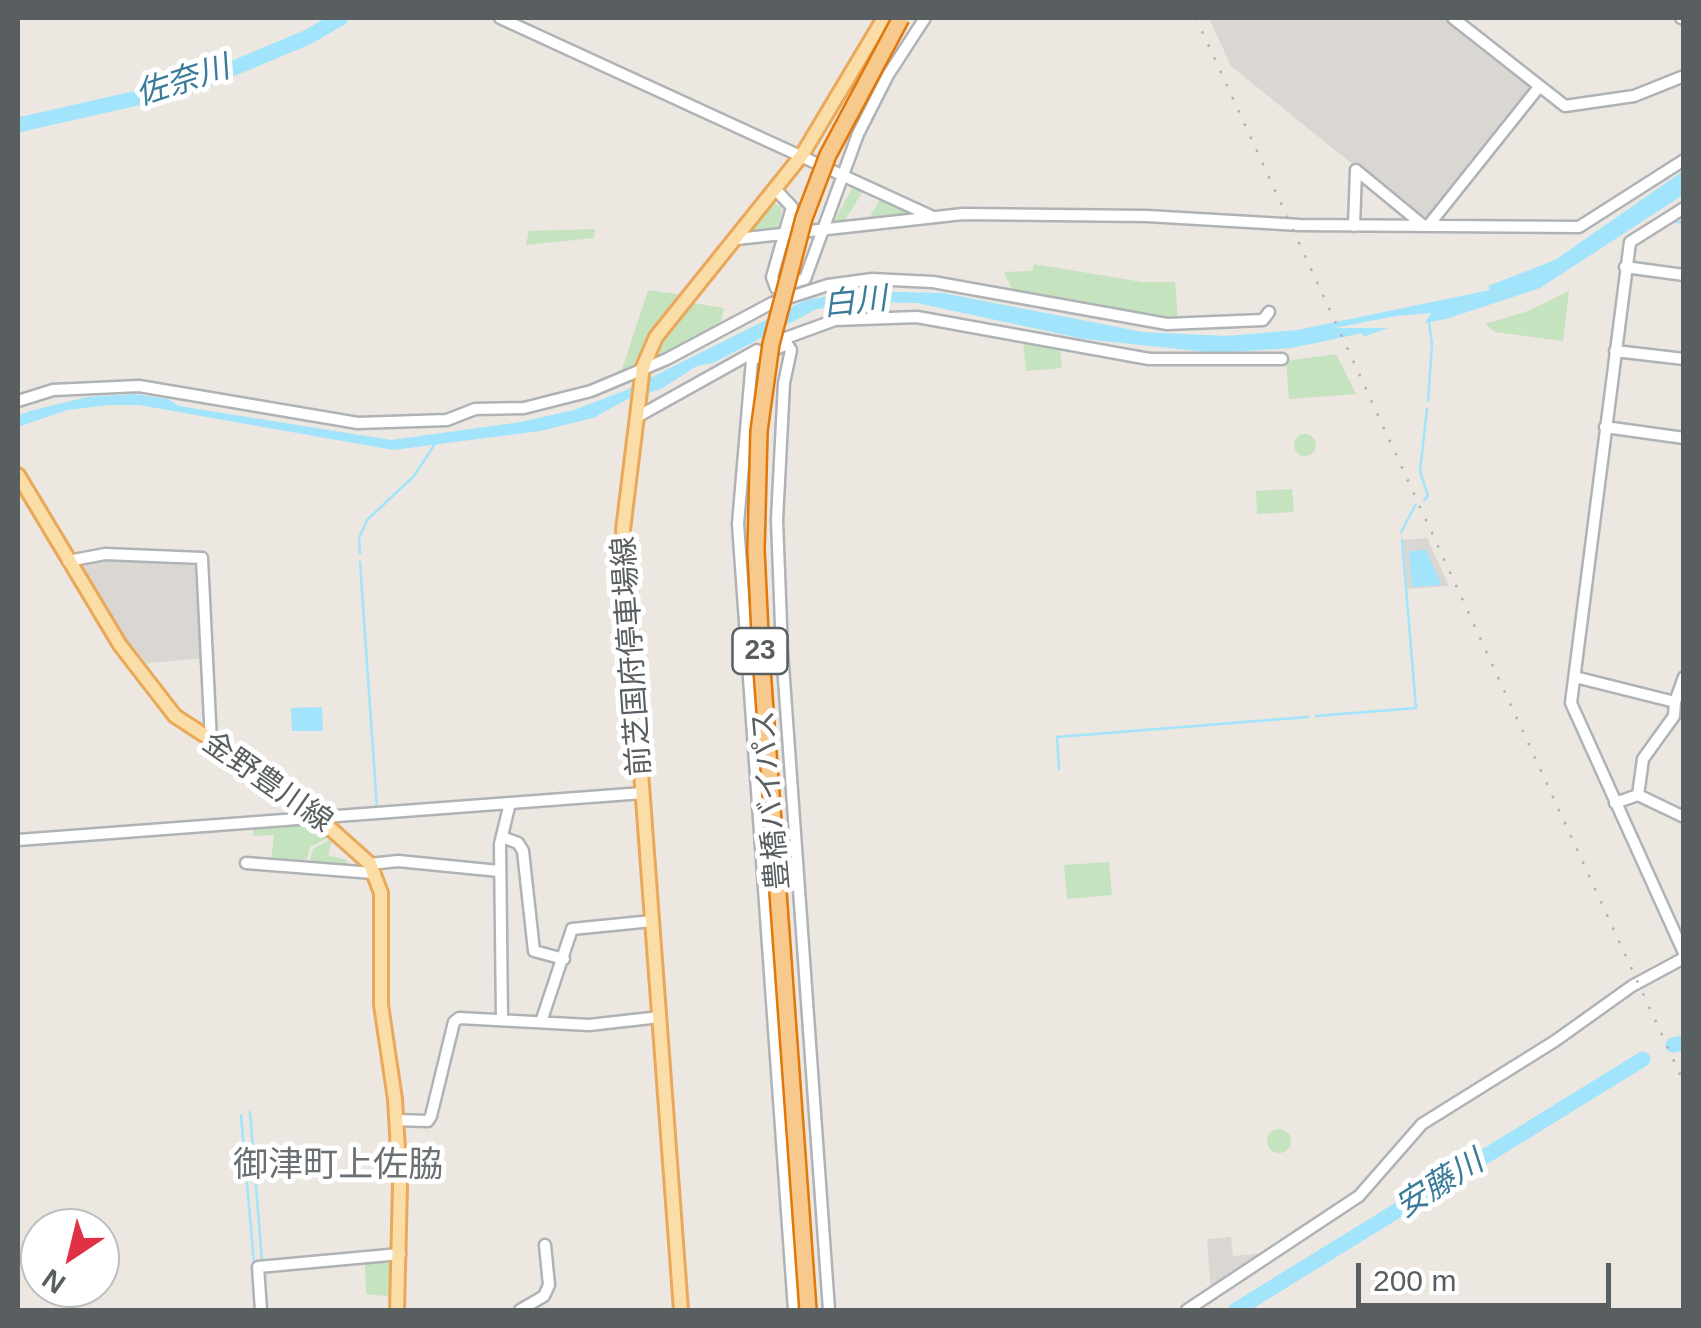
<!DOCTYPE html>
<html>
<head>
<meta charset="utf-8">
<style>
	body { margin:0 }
	#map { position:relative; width:1701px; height:1328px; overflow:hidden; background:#ece7e1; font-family:Helvetica,sans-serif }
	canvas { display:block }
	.frame { position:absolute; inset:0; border:20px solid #595e61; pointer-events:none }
	.north { position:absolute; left:20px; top:1208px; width:100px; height:100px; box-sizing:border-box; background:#fff; border:2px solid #bdbfc0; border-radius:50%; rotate:215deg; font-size:28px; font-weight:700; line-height:40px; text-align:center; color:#595e61 }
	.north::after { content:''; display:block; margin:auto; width:35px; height:45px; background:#e03244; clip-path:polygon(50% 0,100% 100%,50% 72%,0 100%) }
	.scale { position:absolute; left:1356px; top:1263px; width:255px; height:45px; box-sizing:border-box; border:5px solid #595e61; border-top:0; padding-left:12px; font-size:30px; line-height:35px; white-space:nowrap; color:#595e61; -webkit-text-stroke:8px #fff; paint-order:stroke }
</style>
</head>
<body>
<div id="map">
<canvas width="1701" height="1328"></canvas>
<div class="frame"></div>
<div class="north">N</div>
<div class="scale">200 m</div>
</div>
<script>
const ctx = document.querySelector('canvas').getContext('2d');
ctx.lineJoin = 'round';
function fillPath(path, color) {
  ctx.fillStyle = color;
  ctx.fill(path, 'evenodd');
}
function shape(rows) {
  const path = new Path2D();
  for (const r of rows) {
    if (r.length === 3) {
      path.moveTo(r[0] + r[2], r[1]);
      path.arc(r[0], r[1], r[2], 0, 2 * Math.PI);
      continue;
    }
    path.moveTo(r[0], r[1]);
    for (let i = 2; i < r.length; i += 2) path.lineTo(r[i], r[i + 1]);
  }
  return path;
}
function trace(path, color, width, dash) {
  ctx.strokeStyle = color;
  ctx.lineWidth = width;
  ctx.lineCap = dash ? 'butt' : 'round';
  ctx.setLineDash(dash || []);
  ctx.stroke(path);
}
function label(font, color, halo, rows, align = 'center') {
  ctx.font = font + ' Helvetica,"Noto Sans JP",sans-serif';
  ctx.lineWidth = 10;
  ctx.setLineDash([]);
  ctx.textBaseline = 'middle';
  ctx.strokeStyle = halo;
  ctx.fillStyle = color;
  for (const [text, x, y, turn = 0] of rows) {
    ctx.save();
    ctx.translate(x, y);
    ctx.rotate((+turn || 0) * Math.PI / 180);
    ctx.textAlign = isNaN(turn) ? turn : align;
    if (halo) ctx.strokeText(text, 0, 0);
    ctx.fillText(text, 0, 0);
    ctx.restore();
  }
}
const industrial = shape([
	[1209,18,1445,18,1532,89,1425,223,1231,66],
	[1427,538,1449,586,1407,589,1403,540],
	[105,558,197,566,205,658,140,664,76,564],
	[1231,1237,1233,1256,1266,1253,1211,1290,1207,1239]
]);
const green = shape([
	[855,183,865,188,842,225,831,227],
	[882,196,923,214,867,222],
	[773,203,782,207,778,232,747,236],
	[595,229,594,238,526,245,529,231],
	[1034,264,1142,282,1175,282,1178,320,1014,294,1004,272,1032,271],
	[648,290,682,295,645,344,638,367,621,372],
	[1569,291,1563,341,1495,332,1485,324,1528,311],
	[693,303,724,308,721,321,653,362,662,340],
	[1023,342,1060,349,1062,368,1026,371],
	[1336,354,1356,394,1289,399,1286,361],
	[1305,445,11],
	[1292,489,1294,512,1257,514,1256,491],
	[322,824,334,835,310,847,305,866,271,863,274,835,253,836,253,829],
	[333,838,328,855,347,860,347,870,308,867,313,849],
	[1109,862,1112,895,1067,899,1064,865],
	[1279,1141,12],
	[365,1263,393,1263,393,1297,366,1294]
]);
const water = shape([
	[1683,171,1683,195,1540,288,1446,319,1425,323,1431,313,1396,316,1334,328,1388,328,1363,337,1362,333,1292,348,1216,353,1084,339,917,303,864,302,817,309,713,363,697,366,661,389,628,399,593,418,540,431,393,450,139,405,109,405,67,410,18,427,18,416,30,411,87,397,135,394,168,399,179,406,391,440,521,422,574,410,624,391,806,300,859,291,943,293,1143,332,1226,336,1297,330,1490,290,1488,286,1555,260],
	[1426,550,1442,585,1412,587,1409,551],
	[322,707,323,731,292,731,291,708]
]);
const stream = shape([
	[1673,221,1684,223],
	[1428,401,1432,345,1429,322],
	[1424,500,1428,496,1420,471,1427,409],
	[1401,532,1416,504],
	[360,553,359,538,367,520,414,476,435,444],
	[360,562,377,808],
	[1316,716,1416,708,1402,540],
	[1059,769,1057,737,1308,717],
	[349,820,378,817],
	[253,828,316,823],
	[109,839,245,828],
	[18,846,102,840],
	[250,1112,262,1261],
	[241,1115,254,1263]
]);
const river = shape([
	[18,125,191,86,308,37,341,18],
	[1673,1045,1684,1043],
	[1236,1310,1643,1059]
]);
const minor = shape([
	[500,18,931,216],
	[1453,18,1565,106,1634,96,1684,76],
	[1681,18,1684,19],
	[1356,170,1424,226],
	[776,190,792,207,772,277,776,288,805,279,858,134,888,75,925,18],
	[1684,208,1630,242,1571,703,1684,953],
	[1354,226,1356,170],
	[1428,226,1539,87],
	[737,239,963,214,1147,216,1300,225,1579,227,1684,160],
	[1625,267,1684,275],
	[772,343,835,320,917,317,1149,359,1282,359],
	[1615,351,1684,359],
	[18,401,53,390,139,386,358,423,447,420,475,409,524,408,591,391,667,359,772,303,828,285,872,279,933,282,1167,324,1263,320,1269,312],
	[637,417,757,350],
	[1605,427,1684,438],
	[68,561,105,554,202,558,211,742],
	[1575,677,1675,702,1684,677],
	[1638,795,1643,759,1674,716,1675,702],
	[1615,803,1638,795,1684,817],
	[502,837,518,843,523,851,534,951,564,959],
	[18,840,643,793],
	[246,863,373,873],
	[370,864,398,861,499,871],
	[502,1020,500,844,510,803],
	[541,1022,572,929,652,921],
	[396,1120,428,1121,431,1116,454,1022,459,1018,589,1025,660,1017],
	[261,1310,258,1267,400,1254],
	[520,1310,544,1296,549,1285,545,1245],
	[794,1310,738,524,752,360,787,344,791,350,784,383,777,520,782,651,829,1310],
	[1187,1310,1359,1196,1422,1124,1555,1041,1632,986,1684,958]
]);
const major = shape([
	[18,475,120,645,175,716,285,788,370,864,381,893,381,1005,395,1099,400,1185,397,1310],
	[681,1310,623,530,643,367,656,337,802,155,884,18]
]);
const rail = shape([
	[1196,18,1684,1083]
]);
const highwayBridge = shape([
	[808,1310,761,655,756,550,759,431,771,344,804,218,828,155,901,18]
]);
const shields = [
	[760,651,55]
];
const shieldNames = [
	["23",760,651]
];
const streetNames = [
	["前芝国府停車場線",633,656,-94],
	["金野豊川線",267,783,35],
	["豊橋バイパス",772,800,-95]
];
const waterNames = [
	["佐奈川",183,82,-18],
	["白川",855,303,-6],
	["安藤川",1440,1185,-32]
];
const quarterNames = [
	["御津町上佐脇",338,1166]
];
fillPath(industrial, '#dad7d3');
fillPath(green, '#c5e3be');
fillPath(water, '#a2e4fb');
trace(stream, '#a2e4fb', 2.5);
trace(river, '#a2e4fb', 15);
trace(minor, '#afb3b6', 15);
trace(major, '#eaa85b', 18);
trace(minor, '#fff', 10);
trace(major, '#fbdea7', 12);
trace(rail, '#b0b1b1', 2.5, [2.5, 12]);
trace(highwayBridge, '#e2770a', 20, []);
trace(highwayBridge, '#f8c98c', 15);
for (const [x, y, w] of shields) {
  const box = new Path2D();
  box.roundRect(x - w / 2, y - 23, w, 46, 8);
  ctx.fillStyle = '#fff';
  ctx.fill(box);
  trace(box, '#595e61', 2.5);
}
label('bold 28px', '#595e61', null, shieldNames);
label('30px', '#595e61', '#fff', streetNames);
label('italic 32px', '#3b7b9a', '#fff', waterNames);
label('35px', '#6a7073', '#fff', quarterNames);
</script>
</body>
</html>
